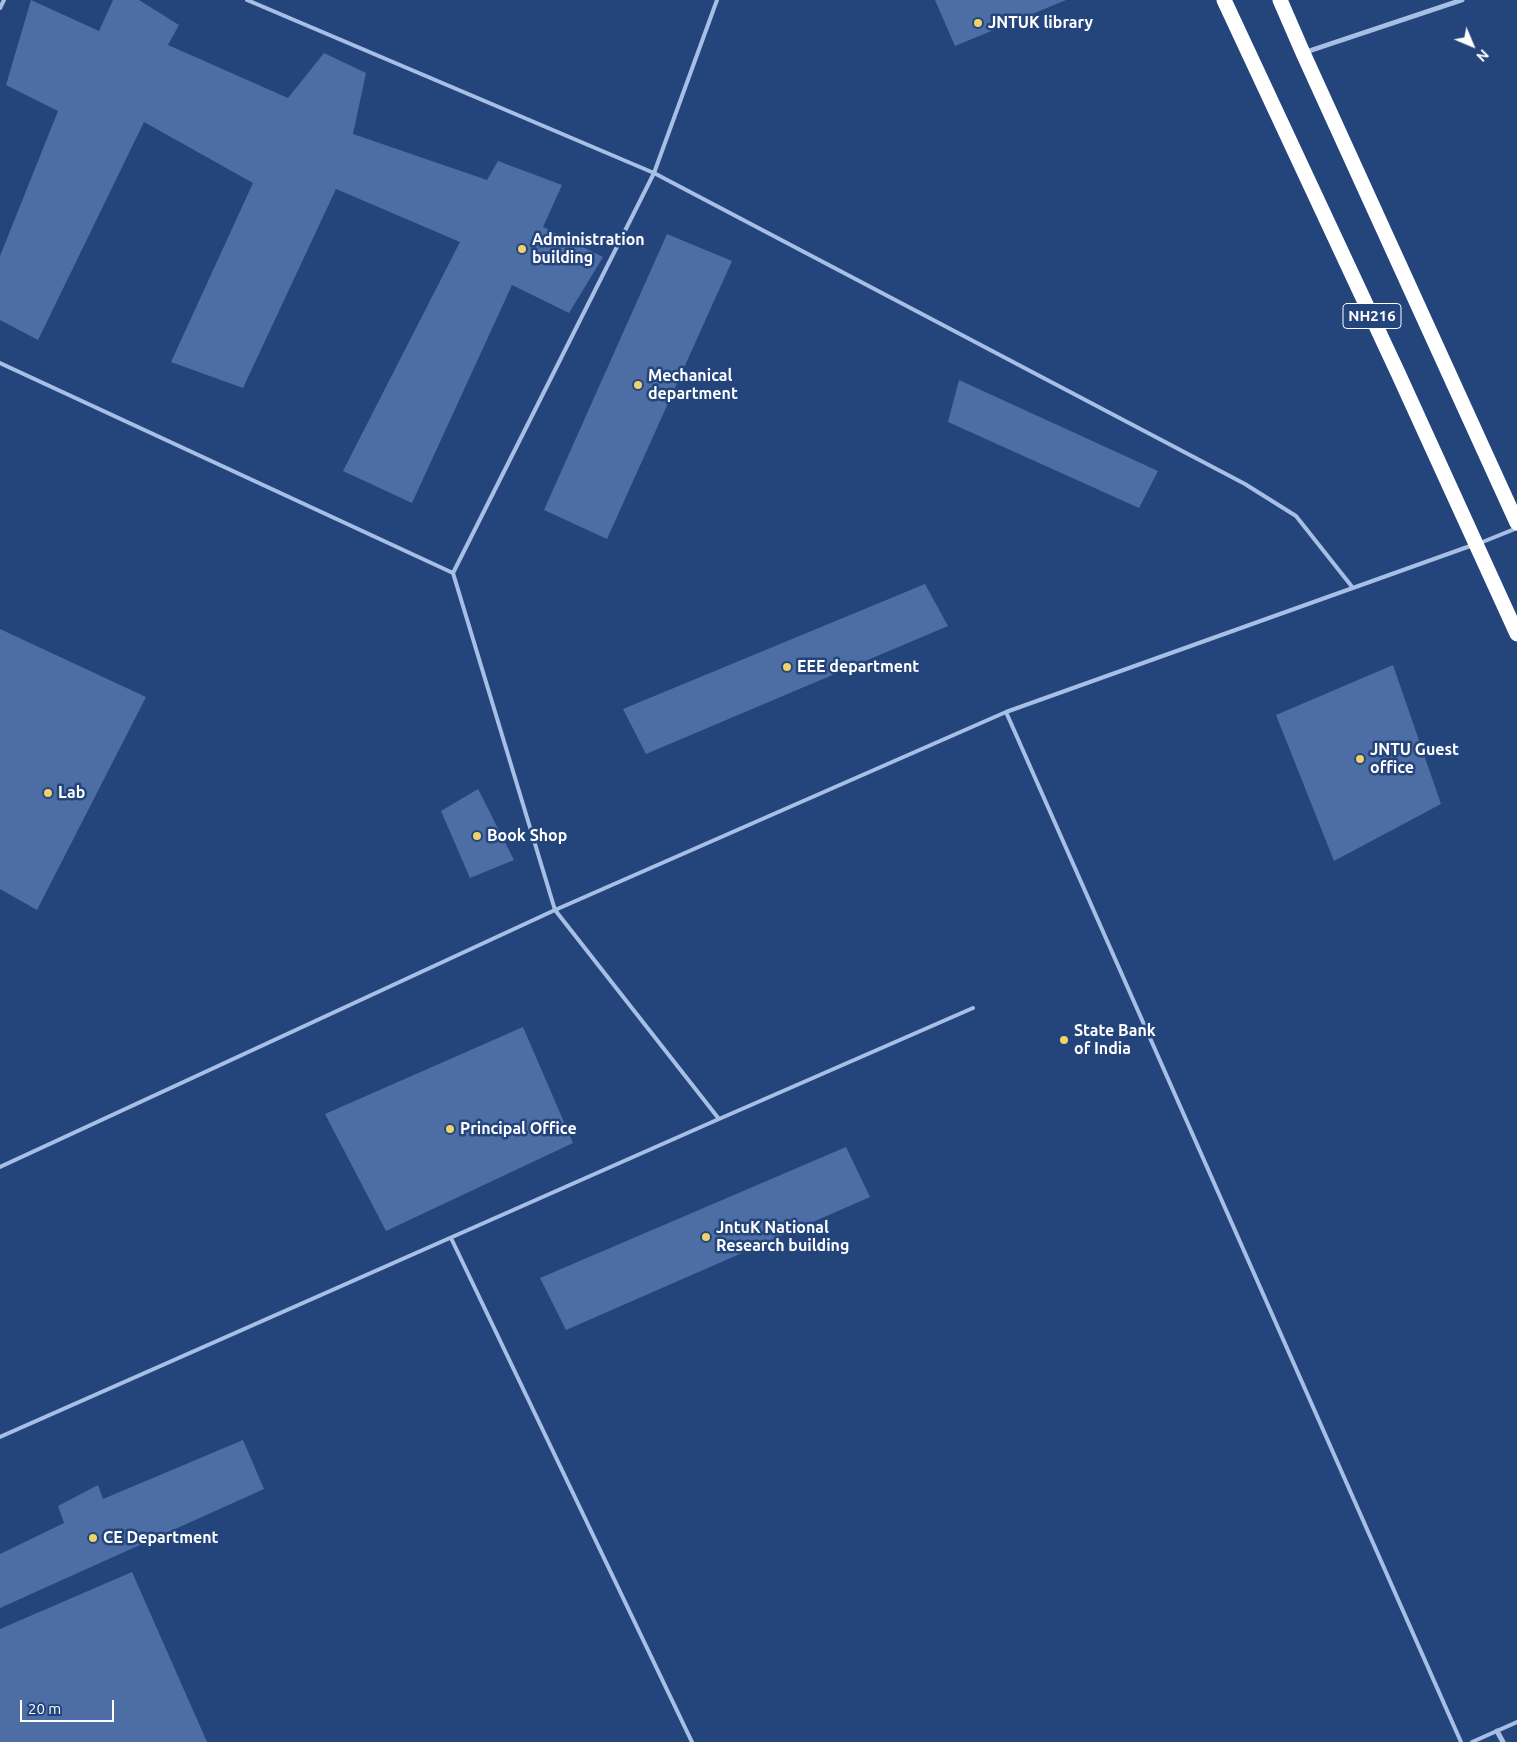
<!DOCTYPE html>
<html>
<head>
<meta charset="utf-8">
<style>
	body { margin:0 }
	#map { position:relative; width:1517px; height:1742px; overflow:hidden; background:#24447c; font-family:Ubuntu,sans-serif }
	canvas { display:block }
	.north { position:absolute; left:1447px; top:20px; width:50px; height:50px; -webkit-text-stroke:4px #24447c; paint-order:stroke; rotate:135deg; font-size:14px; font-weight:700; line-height:20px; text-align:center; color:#fff }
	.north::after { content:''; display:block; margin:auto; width:18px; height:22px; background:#fff; clip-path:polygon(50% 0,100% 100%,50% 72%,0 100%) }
	.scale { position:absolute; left:20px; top:1700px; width:94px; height:22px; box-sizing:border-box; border:2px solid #fff; border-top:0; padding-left:6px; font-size:15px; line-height:18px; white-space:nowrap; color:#fff; -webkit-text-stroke:4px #24447c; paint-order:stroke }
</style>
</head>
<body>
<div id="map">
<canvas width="1517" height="1742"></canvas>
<div class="north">N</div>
<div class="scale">20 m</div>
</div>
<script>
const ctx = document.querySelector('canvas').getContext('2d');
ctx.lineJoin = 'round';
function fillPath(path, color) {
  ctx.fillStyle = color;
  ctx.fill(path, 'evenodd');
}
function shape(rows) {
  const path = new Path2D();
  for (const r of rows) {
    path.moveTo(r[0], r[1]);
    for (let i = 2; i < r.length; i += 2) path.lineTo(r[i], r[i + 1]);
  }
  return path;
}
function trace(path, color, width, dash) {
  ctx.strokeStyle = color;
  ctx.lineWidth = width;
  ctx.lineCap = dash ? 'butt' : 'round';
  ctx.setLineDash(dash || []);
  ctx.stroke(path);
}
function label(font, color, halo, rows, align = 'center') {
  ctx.font = font + ' Ubuntu,sans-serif';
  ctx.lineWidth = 5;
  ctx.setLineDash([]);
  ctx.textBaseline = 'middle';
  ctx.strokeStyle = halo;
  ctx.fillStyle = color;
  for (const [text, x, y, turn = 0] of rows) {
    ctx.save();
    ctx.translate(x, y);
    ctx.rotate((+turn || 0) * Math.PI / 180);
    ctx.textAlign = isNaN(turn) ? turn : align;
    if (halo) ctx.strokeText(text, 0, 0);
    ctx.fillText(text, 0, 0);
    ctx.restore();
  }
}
const building = shape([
	[31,0,99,31,113,0,139,0,179,25,168,45,288,98,324,53,366,73,353,134,487,180,498,161,562,185,543,227,603,257,569,313,512,285,412,503,343,471,460,242,336,189,243,388,171,362,253,183,144,122,38,340,0,320,0,256,58,111,6,85],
	[935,0,1066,0,955,46],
	[667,234,732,261,607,539,544,510],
	[959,380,1158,471,1139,508,948,422],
	[925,584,948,626,646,754,623,709],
	[0,629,146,697,37,910,0,889],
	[1393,665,1441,804,1334,861,1276,715],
	[478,789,514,860,470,878,441,811],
	[523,1027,573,1143,386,1231,325,1114],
	[846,1147,870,1197,566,1330,540,1278],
	[243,1440,264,1489,0,1608,0,1554,64,1523,58,1506,98,1485,103,1499],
	[132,1572,207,1742,0,1742,0,1629]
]);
const lane = shape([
	[247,0,654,173,1245,484,1296,516,1353,588],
	[0,8,4,0],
	[0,363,453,573,555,910,719,1119,0,1437],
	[1480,543,1517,528],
	[453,573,654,173,717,0],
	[1006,712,1461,1742],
	[719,1119,973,1008],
	[0,1167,555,910,1006,712,1473,545],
	[451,1238,692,1742],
	[1472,1742,1517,1722]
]);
const street = shape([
	[1306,52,1462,0],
	[1497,1731,1503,1742]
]);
const highway = shape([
	[1224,0,1398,373,1517,634],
	[1280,0,1303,53,1517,523]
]);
const markers = [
	[978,23,5,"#f0d26b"],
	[522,249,5,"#f0d26b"],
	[638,385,5,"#f0d26b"],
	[787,667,5,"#f0d26b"],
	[1360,759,5,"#f0d26b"],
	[48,793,5,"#f0d26b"],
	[477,836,5,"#f0d26b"],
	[1064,1040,5,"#f0d26b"],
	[450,1129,5,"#f0d26b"],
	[706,1237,5,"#f0d26b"],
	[93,1538,5,"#f0d26b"]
];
const shields = [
	[1372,316,58]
];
const shieldNames = [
	["NH216",1372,316]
];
const poiNames = [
	["JNTUK library",988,23],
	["Administration",532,240],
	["building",532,258],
	["Mechanical",648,376],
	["department",648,394],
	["EEE department",797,667],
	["JNTU Guest",1370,750],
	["office",1370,768],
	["Lab",58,793],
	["Book Shop",487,836],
	["State Bank",1074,1031],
	["of India",1074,1049],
	["Principal Office",460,1129],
	["JntuK National",716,1228],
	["Research building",716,1246],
	["CE Department",103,1538]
];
fillPath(building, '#4c6ea5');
trace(lane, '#a8bfe5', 4);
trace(street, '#a8bfe5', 5);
trace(highway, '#fff', 15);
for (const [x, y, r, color] of markers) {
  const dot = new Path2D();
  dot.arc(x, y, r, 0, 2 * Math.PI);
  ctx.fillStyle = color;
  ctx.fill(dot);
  trace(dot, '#24447c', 2);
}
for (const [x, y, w] of shields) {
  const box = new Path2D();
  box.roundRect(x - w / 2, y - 12.5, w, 25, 4);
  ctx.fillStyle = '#24447c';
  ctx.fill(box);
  trace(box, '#fff', 1);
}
label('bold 15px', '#fff', null, shieldNames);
label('bold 16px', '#fff', '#24447c', poiNames, 'left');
</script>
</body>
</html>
